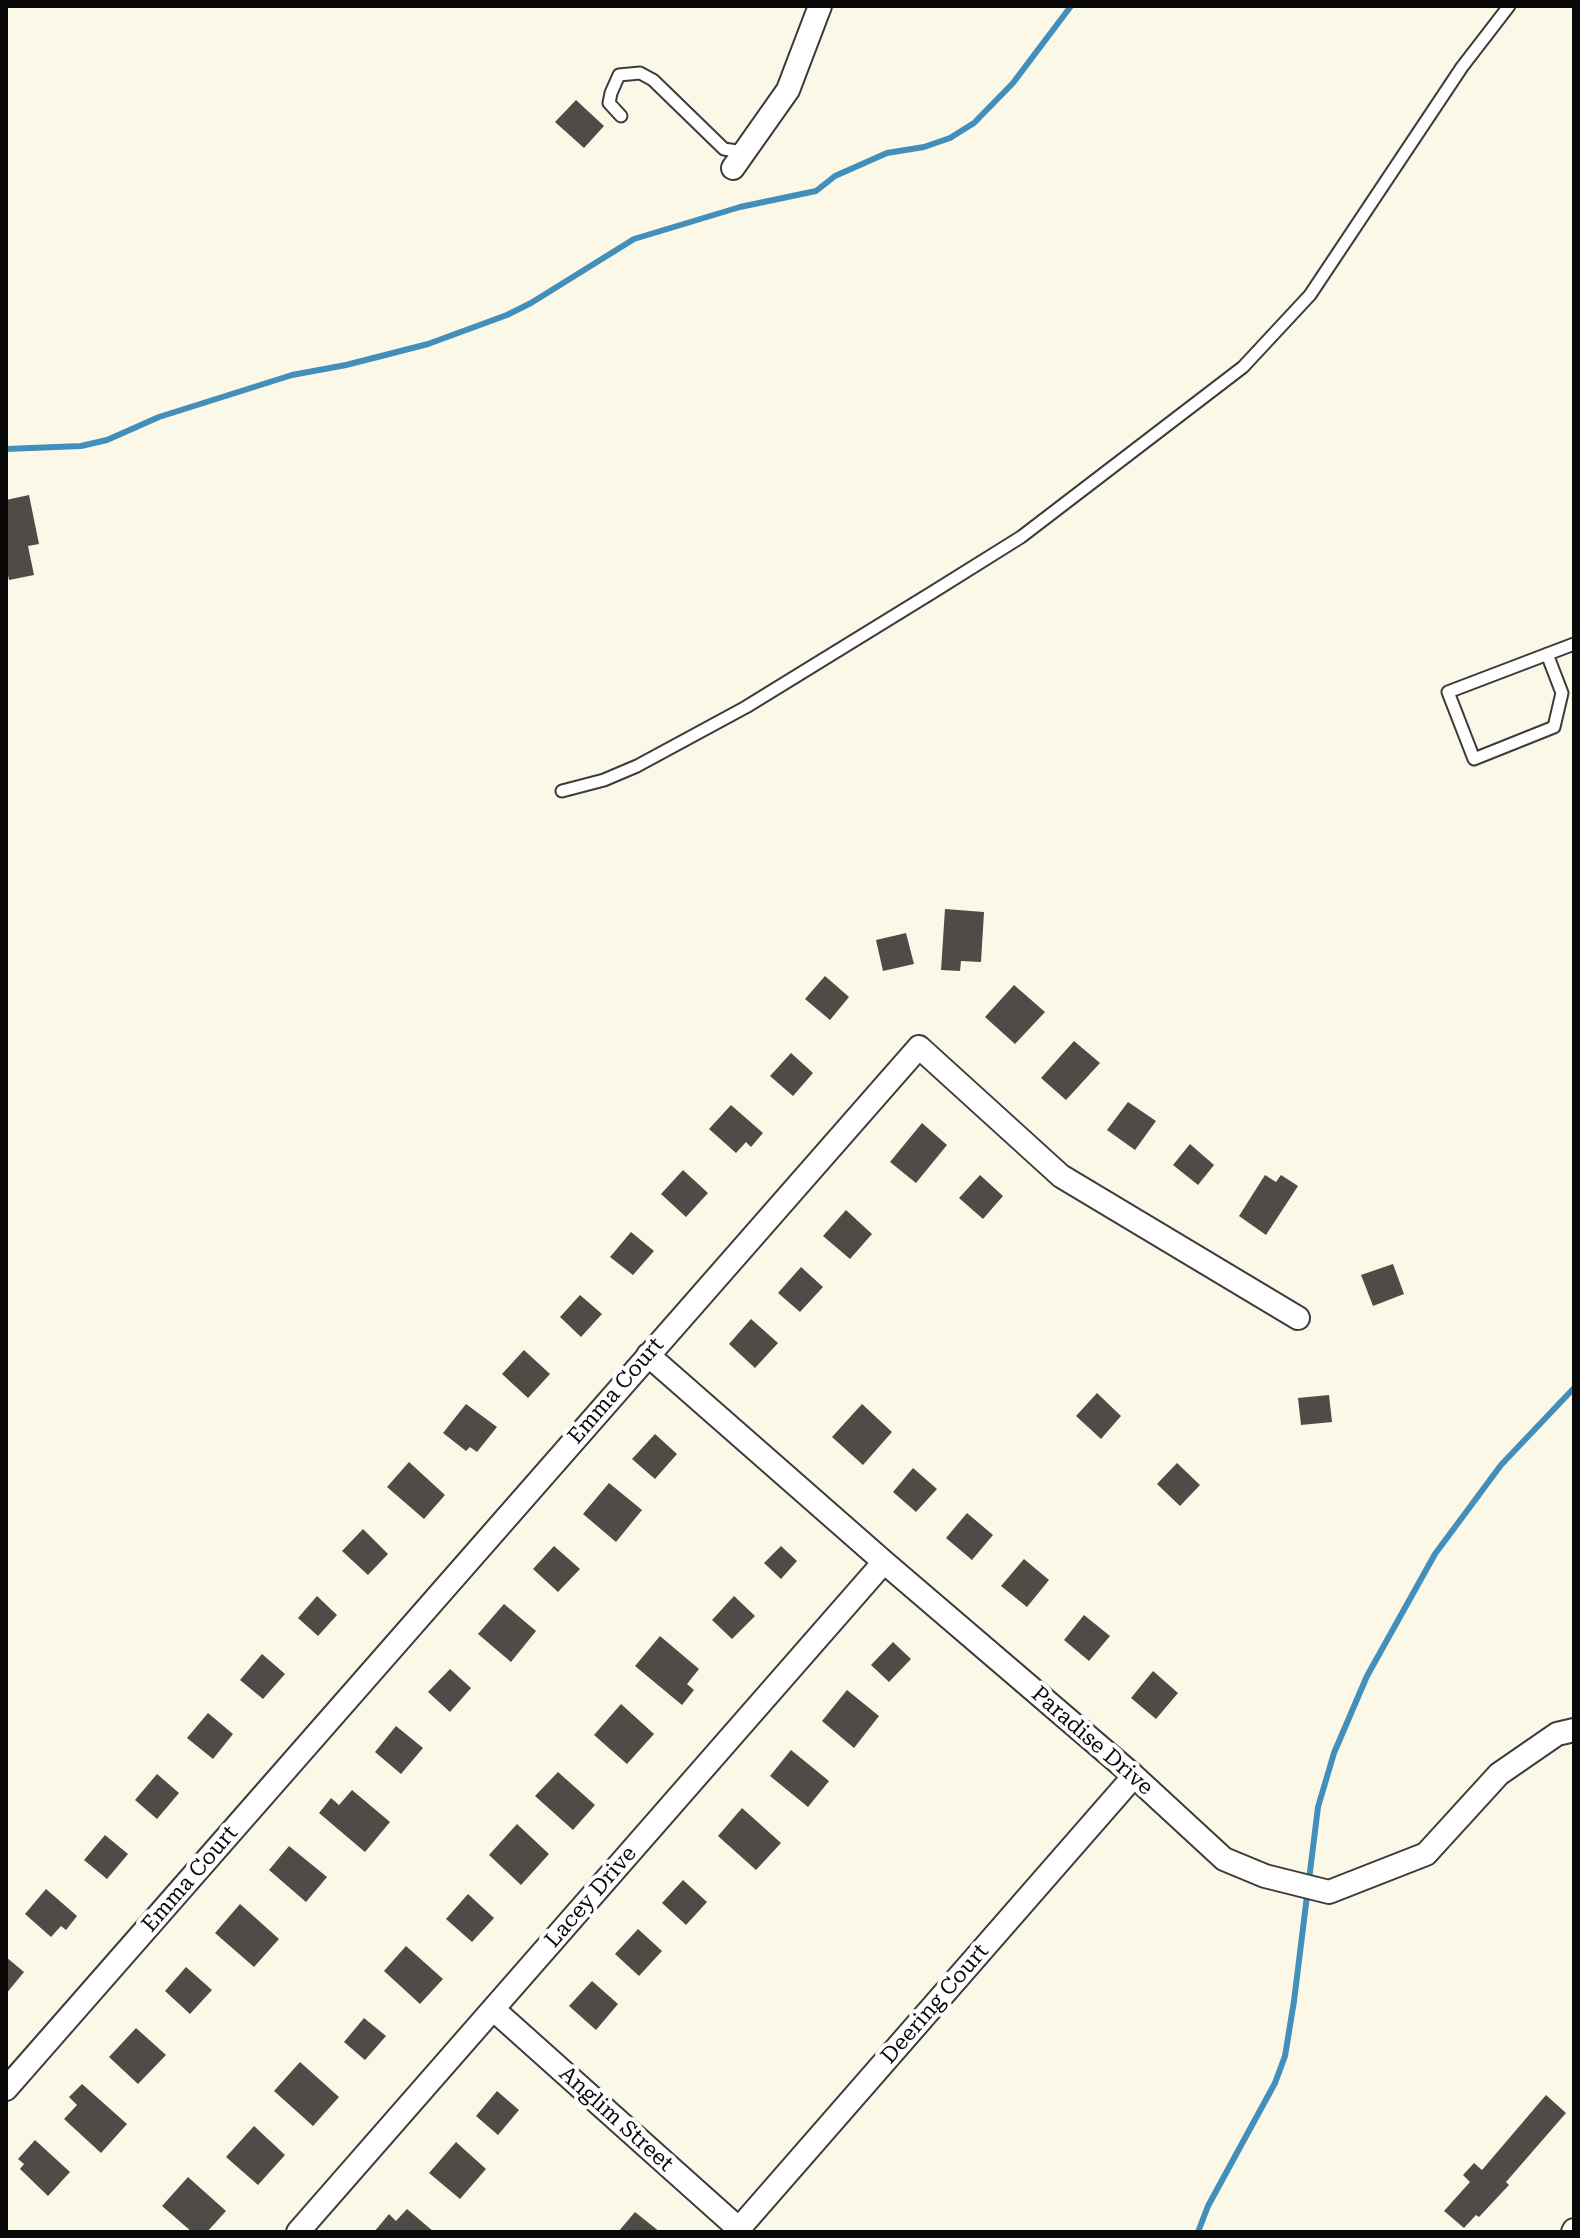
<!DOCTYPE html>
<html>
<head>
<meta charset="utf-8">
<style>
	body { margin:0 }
	#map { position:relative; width:1580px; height:2238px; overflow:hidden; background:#fcf8e8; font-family:"Roboto Serif",serif }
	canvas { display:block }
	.frame { position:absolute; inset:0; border:8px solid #090909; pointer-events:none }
</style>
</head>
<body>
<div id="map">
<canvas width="1580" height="2238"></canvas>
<div class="frame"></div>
</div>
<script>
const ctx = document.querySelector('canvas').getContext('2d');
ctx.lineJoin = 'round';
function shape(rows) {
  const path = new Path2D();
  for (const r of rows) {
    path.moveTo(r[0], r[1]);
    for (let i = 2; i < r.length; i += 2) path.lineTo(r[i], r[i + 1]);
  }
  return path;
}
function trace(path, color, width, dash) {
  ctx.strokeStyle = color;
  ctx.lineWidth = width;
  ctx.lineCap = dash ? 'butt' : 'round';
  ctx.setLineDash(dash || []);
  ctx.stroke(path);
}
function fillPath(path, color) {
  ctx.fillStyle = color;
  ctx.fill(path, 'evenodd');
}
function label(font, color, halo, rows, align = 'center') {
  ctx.font = font + ' "Roboto Serif",serif';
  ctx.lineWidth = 8;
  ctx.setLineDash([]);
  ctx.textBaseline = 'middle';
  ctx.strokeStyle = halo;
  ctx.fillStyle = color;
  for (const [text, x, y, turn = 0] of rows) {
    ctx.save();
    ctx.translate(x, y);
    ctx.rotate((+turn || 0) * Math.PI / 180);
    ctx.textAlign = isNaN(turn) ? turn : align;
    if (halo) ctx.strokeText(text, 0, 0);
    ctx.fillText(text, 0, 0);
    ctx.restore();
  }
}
const stream = shape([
	[6,449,81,446,107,440,159,417,292,375,346,365,428,344,507,315,531,303,634,239,740,207,816,191,835,176,887,153,924,147,950,138,974,123,1013,83,1071,6],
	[1198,2232,1208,2206,1275,2083,1285,2056,1294,2001,1318,1807,1334,1753,1367,1676,1435,1554,1501,1465,1574,1388]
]);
const building = shape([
	[576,100,604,126,584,148,555,122],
	[29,495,39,544,28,546,34,575,9,580,6,566,6,500],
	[945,909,984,912,981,962,961,961,960,971,941,970],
	[906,933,914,964,883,971,876,940],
	[825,976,849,997,830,1020,805,999],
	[1014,985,1045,1012,1015,1044,985,1017],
	[1074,1041,1100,1063,1066,1100,1041,1078],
	[791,1053,813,1073,793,1096,770,1076],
	[1128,1102,1156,1121,1135,1150,1107,1130],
	[731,1105,763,1133,751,1147,746,1142,736,1153,709,1129],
	[922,1123,947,1145,916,1183,890,1162],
	[1190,1144,1214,1165,1198,1185,1173,1165],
	[683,1170,708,1193,686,1217,661,1194],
	[980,1175,1003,1196,983,1219,959,1198],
	[1265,1175,1276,1182,1281,1175,1298,1186,1266,1235,1239,1216],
	[846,1210,872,1234,850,1259,823,1236],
	[631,1232,654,1251,633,1275,610,1257],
	[1393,1264,1404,1294,1373,1306,1361,1275],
	[801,1267,823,1287,800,1312,778,1293],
	[580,1295,602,1314,581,1337,560,1317],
	[751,1319,778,1343,755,1368,729,1344],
	[524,1350,550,1374,528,1398,502,1374],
	[1097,1393,1121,1416,1101,1439,1076,1416],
	[1329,1395,1332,1422,1301,1425,1298,1398],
	[466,1404,497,1427,477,1452,470,1447,466,1451,443,1433],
	[862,1404,892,1432,863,1465,832,1437],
	[655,1434,677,1454,655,1479,632,1459],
	[409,1462,445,1495,424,1519,387,1487],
	[1177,1463,1200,1485,1180,1506,1157,1484],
	[913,1468,937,1489,916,1512,893,1492],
	[609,1483,642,1510,616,1542,583,1514],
	[967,1513,993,1535,972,1560,946,1538],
	[363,1529,388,1554,368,1575,342,1551],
	[554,1546,580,1569,558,1592,533,1569],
	[781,1546,797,1561,781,1579,764,1563],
	[1024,1559,1049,1580,1027,1607,1001,1586],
	[317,1596,337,1615,318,1636,298,1618],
	[734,1596,755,1616,732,1639,712,1620],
	[504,1604,536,1631,511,1662,478,1634],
	[1084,1615,1110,1636,1089,1661,1064,1640],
	[660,1636,699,1669,687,1684,694,1690,682,1705,635,1666],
	[893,1642,911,1659,889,1682,871,1665],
	[262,1654,285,1674,263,1699,240,1680],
	[450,1669,471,1688,450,1712,428,1692],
	[1153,1671,1178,1693,1156,1719,1131,1698],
	[847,1690,879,1716,854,1748,822,1721],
	[621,1704,654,1734,627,1764,594,1735],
	[208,1713,233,1734,213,1759,187,1738],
	[396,1726,423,1748,401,1774,375,1752],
	[791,1750,829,1781,808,1807,770,1776],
	[558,1772,595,1805,573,1830,535,1796],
	[157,1774,179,1793,157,1819,135,1800],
	[352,1790,390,1822,365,1852,319,1813,331,1798,339,1805],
	[742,1808,781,1843,756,1870,718,1836],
	[517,1824,549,1854,521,1885,489,1855],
	[105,1835,128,1854,107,1879,84,1860],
	[289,1846,327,1877,306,1902,269,1870],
	[683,1880,707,1902,686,1925,662,1903],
	[46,1889,77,1916,66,1930,61,1926,51,1937,25,1914],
	[468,1894,494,1918,472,1942,446,1919],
	[240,1904,279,1939,254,1967,215,1933],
	[638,1929,662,1951,639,1976,615,1954],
	[406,1946,443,1979,420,2004,384,1971],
	[6,1957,24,1972,6,1994],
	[186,1967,212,1990,190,2014,165,1991],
	[592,1981,618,2004,596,2030,569,2006],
	[364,2018,386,2036,365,2060,344,2042],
	[136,2028,166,2055,138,2084,109,2057],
	[300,2062,339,2097,313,2126,274,2091],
	[82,2084,127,2124,101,2153,64,2119,77,2105,69,2097],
	[497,2091,519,2110,498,2135,476,2116],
	[1546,2095,1566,2113,1506,2182,1509,2185,1479,2217,1476,2215,1464,2228,1444,2211,1470,2182,1463,2175,1474,2163,1482,2170],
	[254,2126,285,2155,258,2185,226,2157],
	[35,2140,70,2172,48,2196,20,2169,24,2164,18,2159],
	[456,2142,486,2169,460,2199,429,2173],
	[188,2177,226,2211,207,2232,192,2232,162,2206],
	[407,2209,434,2232,374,2232,389,2214,396,2221],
	[635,2212,660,2232,618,2232]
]);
const lane = shape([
	[621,116,609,103,611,93,619,75,640,73,653,80,724,149,743,152],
	[1547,654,1562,693,1554,727,1474,759,1448,692,1574,644],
	[562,791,604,780,637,766,746,707,933,592,1021,537,1243,367,1310,295,1462,67,1509,6]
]);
const street = shape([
	[733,168,788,90,820,6],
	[648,1355,884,1562,1134,1776,1224,1859,1265,1876,1329,1892,1426,1854,1499,1774,1557,1734,1574,1730],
	[493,2009,739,2229],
	[6,2089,919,1047,1061,1176,1298,1318],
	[298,2232,884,1562],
	[736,2232,1134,1776],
	[1573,2232,1574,2230]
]);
const streetNames = [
	["Emma Court",616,1391,-49],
	["Paradise Drive",1092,1741,41],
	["Emma Court",190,1879,-49],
	["Lacey Drive",591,1897,-49],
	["Deering Court",935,2004,-49],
	["Anglim Street",616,2119,42]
];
trace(stream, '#438fbb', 6);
fillPath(building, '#514b47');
trace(lane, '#3c3c3c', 15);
trace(street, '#3c3c3c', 26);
trace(lane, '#fff', 11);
trace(street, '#fff', 22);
label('22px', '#090909', '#fff', streetNames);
</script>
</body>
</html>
